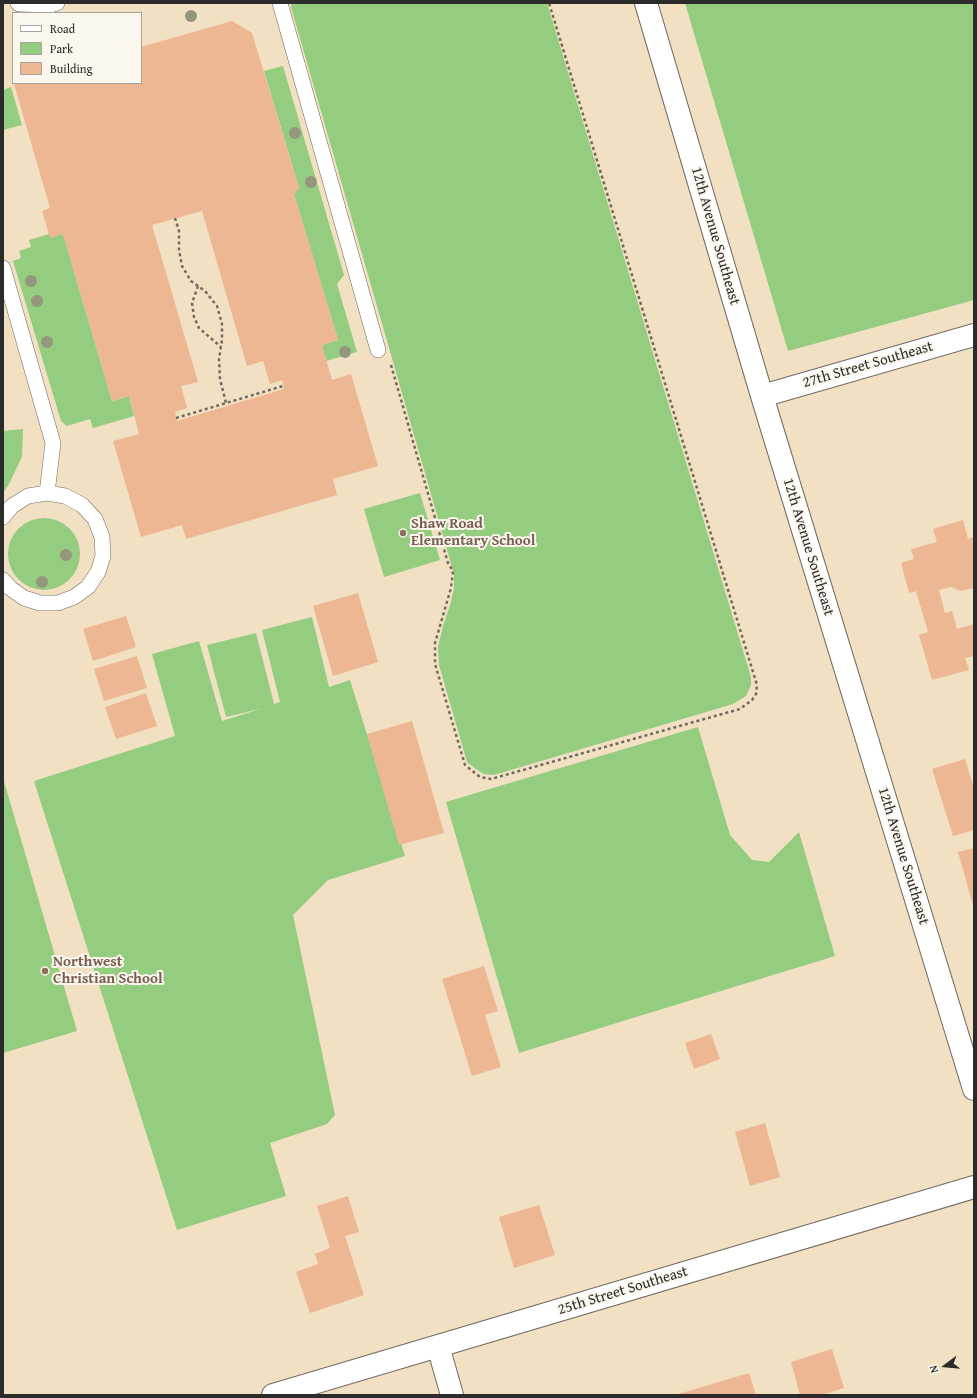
<!DOCTYPE html>
<html>
<head>
<meta charset="utf-8">
<style>
	body { margin:0 }
	#map { position:relative; width:977px; height:1398px; overflow:hidden; background:#f1e0c1; font-family:"Gentium Book Plus",serif }
	canvas { display:block }
	.frame { position:absolute; inset:0; border:4px solid #2b2b2b; pointer-events:none }
	.legend { position:absolute; left:12px; top:12px; width:130px; height:72px; box-sizing:border-box; background:#fbf7ec; border:1px solid #a8a59f; margin:0; padding:5px 7px; list-style:none; font-size:12px; color:#2b2b2b }
	.legend li { display:flex; align-items:center; gap:8px; height:20px }
	.legend b { width:20px; border:1px solid #a8a59f }
	.north { position:absolute; left:925px; top:1346px; width:40px; height:40px; -webkit-text-stroke:3px #fbf7ec; paint-order:stroke; rotate:254deg; font-size:11px; font-weight:700; line-height:16px; text-align:center; color:#2b2b2b }
	.north::after { content:''; display:block; margin:auto; width:14px; height:18px; background:#2b2b2b; clip-path:polygon(50% 0,100% 100%,50% 72%,0 100%) }
</style>
</head>
<body>
<div id="map">
<canvas width="977" height="1398"></canvas>
<div class="frame"></div>
<ul class="legend">
<li><b style="height:5px;background:#fff"></b>Road</li>
<li><b style="height:11px;background:#94cc80"></b>Park</li>
<li><b style="height:11px;background:#edb793"></b>Building</li>
</ul>
<div class="north">N</div>
</div>
<script>
const ctx = document.querySelector('canvas').getContext('2d');
ctx.lineJoin = 'round';
function fillPath(path, color) {
  ctx.fillStyle = color;
  ctx.fill(path, 'evenodd');
}
function shape(rows) {
  const path = new Path2D();
  for (const r of rows) {
    if (r.length === 3) {
      path.moveTo(r[0] + r[2], r[1]);
      path.arc(r[0], r[1], r[2], 0, 2 * Math.PI);
      continue;
    }
    path.moveTo(r[0], r[1]);
    for (let i = 2; i < r.length; i += 2) path.lineTo(r[i], r[i + 1]);
  }
  return path;
}
function trace(path, color, width, dash) {
  ctx.strokeStyle = color;
  ctx.lineWidth = width;
  ctx.lineCap = dash ? 'butt' : 'round';
  ctx.setLineDash(dash || []);
  ctx.stroke(path);
}
function label(font, color, halo, rows, align = 'center') {
  ctx.font = font + ' "Gentium Book Plus",serif';
  ctx.lineWidth = 4;
  ctx.setLineDash([]);
  ctx.textBaseline = 'middle';
  ctx.strokeStyle = halo;
  ctx.fillStyle = color;
  for (const [text, x, y, turn = 0] of rows) {
    ctx.save();
    ctx.translate(x, y);
    ctx.rotate((+turn || 0) * Math.PI / 180);
    ctx.textAlign = isNaN(turn) ? turn : align;
    if (halo) ctx.strokeText(text, 0, 0);
    ctx.fillText(text, 0, 0);
    ctx.restore();
  }
}
const green = shape([
	[292,3,547,3,751,677,751,685,746,696,733,704,494,775,484,774,476,769,467,762,439,665,438,647,443,626,450,605,454,589,454,574,291,7],
	[685,3,974,3,974,300,788,351],
	[283,66,344,275,337,284,357,352,326,361,322,345,338,340,294,194,299,188,264,71],
	[11,87,22,125,3,130,3,90],
	[49,234,63,234,112,401,129,396,134,416,93,428,90,419,67,426,61,421,13,261,21,258,19,251,31,247,29,240],
	[23,429,22,457,9,484,3,493,3,431],
	[420,493,440,560,384,577,364,509],
	[44,554,36],
	[312,617,329,687,350,680,405,856,328,880,293,915,335,1115,327,1124,270,1143,286,1196,177,1230,34,781,175,736,152,654,199,641,222,721,260,709,226,717,207,645,256,633,274,704,280,702,262,630],
	[698,727,730,835,752,860,769,862,799,832,835,956,519,1053,446,802],
	[3,778,77,1031,3,1053]
]);
const building = shape([
	[232,21,252,33,299,188,294,194,338,340,322,345,332,380,351,374,378,466,333,479,337,495,186,539,182,525,141,537,113,441,139,434,129,396,112,401,63,234,50,238,42,211,50,208,14,84,141,83,141,47],
	[202,211,247,366,263,361,270,384,282,380,284,389,177,421,175,412,187,408,181,386,198,382,152,225],
	[963,520,968,539,974,537,974,588,961,591,951,587,939,590,945,613,952,611,957,629,974,624,974,656,965,658,969,670,932,680,919,635,928,632,916,591,909,593,901,563,914,559,911,549,937,542,933,529],
	[358,593,378,662,333,676,313,606],
	[126,616,136,647,93,661,83,629],
	[137,656,147,688,104,701,94,669],
	[146,693,157,726,116,739,105,707],
	[412,721,444,833,399,845,367,734],
	[965,759,974,788,974,830,953,836,932,769],
	[974,848,974,909,958,852],
	[484,966,498,1011,485,1015,501,1067,472,1076,442,979],
	[711,1034,720,1059,694,1069,685,1043],
	[765,1123,780,1177,750,1186,735,1132],
	[348,1196,359,1232,345,1236,364,1295,310,1313,296,1272,318,1264,315,1254,330,1248,317,1206],
	[539,1205,555,1255,514,1268,499,1217],
	[832,1349,844,1388,822,1395,800,1395,791,1362],
	[749,1373,756,1395,675,1395]
]);
const path = shape([
	[175,218,179,231,179,250,182,266,191,281,205,291,217,306,222,324,222,340,219,359,220,379,226,403],
	[198,286,192,303,194,317,199,328,221,347],
	[391,365,448,563,453,571,451,588,435,643,435,664,465,765,480,777,491,779,740,709,752,700,756,694,757,685,549,3],
	[176,418,283,386]
]);
const lane = shape([
	[18,3,19,4,51,5,57,3],
	[280,3,378,350],
	[3,268,53,443,47,493],
	[3,517,12,506,28,496,47,493,65,496,82,505,95,519,102,537,103,556,98,572,88,587,74,597,58,603,40,603,24,598,10,588,3,580]
]);
const street = shape([
	[646,3,762,396,974,1089],
	[762,396,974,335],
	[438,1346,452,1395],
	[273,1395,974,1187]
]);
const trees = [
	[191,16],
	[295,133],
	[311,182],
	[31,281],
	[37,301],
	[47,342],
	[345,352],
	[66,555],
	[42,582]
];
const markers = [
	[403,533,4,"#8d6e63"],
	[45,971,4,"#8d6e63"]
];
const streetNames = [
	["12th Avenue Southeast",715,236,74],
	["27th Street Southeast",868,365,-16],
	["12th Avenue Southeast",808,547,73],
	["12th Avenue Southeast",903,856,73],
	["25th Street Southeast",623,1291,-17]
];
const educationNames = [
	["Shaw Road",411,524],
	["Elementary School",411,541],
	["Northwest",53,962],
	["Christian School",53,979]
];
fillPath(green, '#94cc80');
fillPath(building, '#edb793');
trace(lane, '#706a60', 16);
trace(street, '#706a60', 24);
trace(path, '#706a60', 2.5, [3, 3]);
trace(lane, '#fff', 15);
trace(street, '#fff', 22);
ctx.fillStyle = '#95977c';
for (const [x, y] of trees) {
  ctx.beginPath();
  ctx.arc(x, y, 6, 0, 2 * Math.PI);
  ctx.fill();
}
for (const [x, y, r, color] of markers) {
  const dot = new Path2D();
  dot.arc(x, y, r, 0, 2 * Math.PI);
  ctx.fillStyle = color;
  ctx.fill(dot);
  trace(dot, '#fbf7ec', 1.5);
}
label('15px', '#2b2b2b', '#fbf7ec', streetNames);
label('bold 15px', '#785e54', '#fbf7ec', educationNames, 'left');
</script>
</body>
</html>
